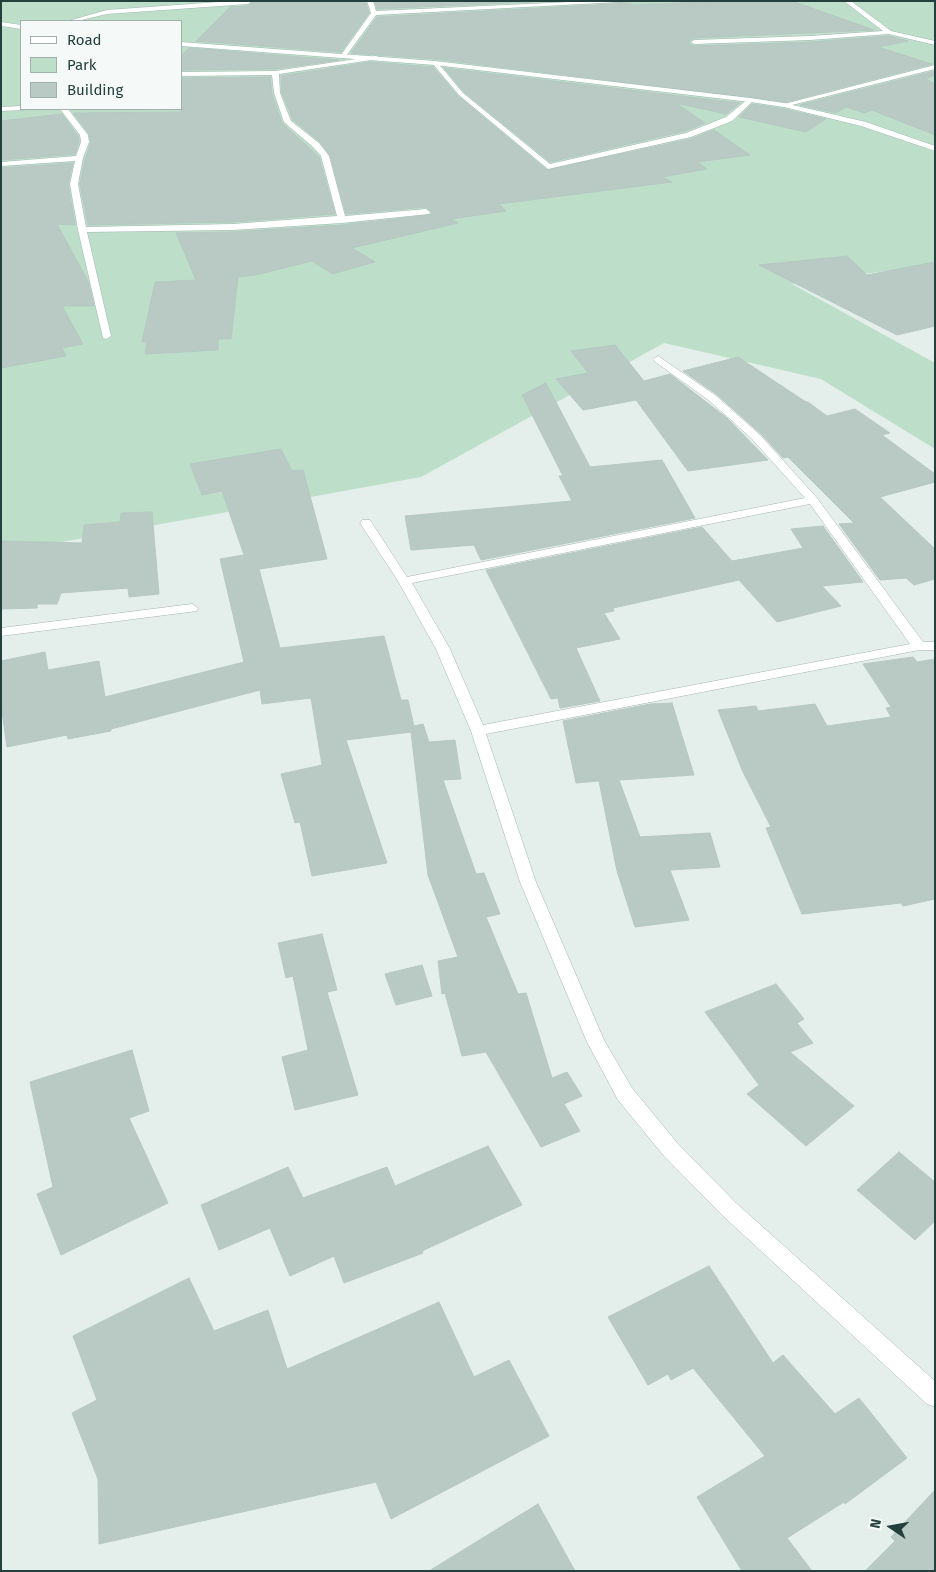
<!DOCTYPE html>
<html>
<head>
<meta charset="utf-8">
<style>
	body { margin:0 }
	#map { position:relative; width:936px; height:1572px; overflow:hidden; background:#e4eeeb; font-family:"Fira Sans",sans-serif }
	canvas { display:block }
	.frame { position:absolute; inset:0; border:2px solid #23403c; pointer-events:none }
	.legend { position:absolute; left:20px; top:20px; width:162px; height:90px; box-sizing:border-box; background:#f5faf8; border:1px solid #a1b0ad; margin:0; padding:6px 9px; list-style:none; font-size:15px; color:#23403c }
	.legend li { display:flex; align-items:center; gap:10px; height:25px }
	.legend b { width:25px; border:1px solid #a1b0ad }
	.north { position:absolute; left:866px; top:1502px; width:50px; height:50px; -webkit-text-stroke:4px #f5faf8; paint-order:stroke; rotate:282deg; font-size:14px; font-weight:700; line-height:20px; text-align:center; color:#23403c }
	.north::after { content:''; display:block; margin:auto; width:18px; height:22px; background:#23403c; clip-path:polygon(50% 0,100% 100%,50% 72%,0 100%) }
</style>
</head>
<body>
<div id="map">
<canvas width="936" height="1572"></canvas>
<div class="frame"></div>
<ul class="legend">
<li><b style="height:6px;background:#fff"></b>Road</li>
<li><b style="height:14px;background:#bddfca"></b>Park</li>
<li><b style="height:14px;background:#b9c9c4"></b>Building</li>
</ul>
<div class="north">N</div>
</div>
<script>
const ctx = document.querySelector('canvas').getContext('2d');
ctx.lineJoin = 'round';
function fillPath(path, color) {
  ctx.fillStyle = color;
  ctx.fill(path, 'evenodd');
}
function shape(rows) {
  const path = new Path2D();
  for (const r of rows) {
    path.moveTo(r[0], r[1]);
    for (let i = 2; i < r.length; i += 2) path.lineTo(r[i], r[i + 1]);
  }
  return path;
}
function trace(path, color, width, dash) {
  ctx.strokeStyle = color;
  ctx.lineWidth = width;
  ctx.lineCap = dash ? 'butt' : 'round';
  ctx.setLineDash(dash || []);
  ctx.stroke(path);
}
const green = shape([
	[1,1,935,1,935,264,792,284,935,363,935,449,821,379,664,343,421,477,1,553],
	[21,21,181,21,181,109,21,109]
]);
const building = shape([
	[253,1,365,1,369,13,341,52,196,41,230,7,248,6,253,1],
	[375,1,545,1,377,9,375,1],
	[726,1,792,1,874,30,694,38,689,41,690,44,694,46,810,42,889,36,908,41,878,47,932,64,786,102,435,59,351,53,377,17,631,3,631,5,726,1],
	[189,48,339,60,275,69,181,70,181,56,189,48],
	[370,62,433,67,458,96,547,170,691,139,714,130,750,155,697,162,707,169,662,177,672,182,499,204,506,211,451,219,458,223,352,248,375,262,332,274,312,261,256,275,238,277,231,339,218,339,218,350,145,354,147,342,142,342,155,282,196,280,176,233,233,232,342,225,431,215,432,212,426,207,346,214,330,155,320,142,293,120,282,93,281,76,370,62],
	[444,68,740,103,726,114,676,103,705,123,685,131,550,162,464,92,444,68],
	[935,71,935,75,926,79,935,84,935,135,872,110,864,113,846,107,836,113,800,105,935,71],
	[270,77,272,94,282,123,319,157,335,214,233,222,88,225,80,184,85,159,91,142,89,134,73,113,181,112,181,78,270,77],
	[752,104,784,109,826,119,806,132,739,117,752,104],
	[62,114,78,136,79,142,75,154,1,160,1,121,62,114],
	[73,163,68,184,75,225,57,224,88,281,94,306,62,306,83,344,62,348,66,356,1,368,1,168,73,163],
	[847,256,867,275,935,262,935,326,897,335,759,265,847,256],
	[615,345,644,381,670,374,727,418,768,460,688,471,636,400,583,410,556,379,588,373,571,351,615,345],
	[738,357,806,402,808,402,827,416,855,409,890,433,882,435,935,474,935,482,880,497,935,549,935,579,914,585,906,578,880,580,839,524,854,523,788,457,783,458,761,434,716,394,683,371,738,357],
	[546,383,590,467,662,460,695,518,481,560,474,545,411,550,405,516,572,501,559,476,563,476,522,395,546,383],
	[281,449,292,471,303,470,327,559,259,569,280,648,384,636,401,700,408,700,414,726,423,724,429,742,455,740,461,779,443,780,476,874,484,873,500,914,486,917,518,994,526,993,552,1078,567,1072,582,1096,564,1104,580,1131,541,1147,486,1052,462,1056,445,993,442,994,438,961,458,957,428,875,411,732,346,740,387,863,312,876,300,822,295,823,281,774,322,765,311,698,262,704,260,690,111,729,111,731,68,739,67,735,7,747,1,704,1,661,45,652,48,670,99,661,105,697,244,662,220,559,244,555,222,491,202,495,190,464,281,449],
	[152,512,159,594,129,597,128,588,61,593,57,604,37,604,37,608,1,609,1,541,82,543,84,525,120,522,121,513,152,512],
	[823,526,863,582,822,586,841,606,777,622,739,580,613,608,614,611,604,613,620,639,576,648,600,701,560,708,558,698,551,699,486,570,702,527,732,561,803,548,791,529,823,526],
	[913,657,917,662,935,659,935,899,903,906,901,903,802,914,766,828,771,827,743,772,718,710,756,706,758,711,815,704,827,726,891,717,886,708,891,707,863,664,913,657],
	[672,703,694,775,619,780,640,837,710,833,720,867,670,870,689,920,635,927,617,871,599,781,576,783,563,721,650,704,672,703],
	[322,934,337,990,327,992,358,1095,295,1110,282,1057,308,1050,293,976,286,978,278,943,322,934],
	[422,965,432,996,396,1005,385,974,422,965],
	[776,984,804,1019,797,1023,813,1043,790,1052,854,1106,806,1146,747,1094,759,1085,705,1012,776,984],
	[132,1050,149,1111,129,1118,168,1203,61,1255,37,1194,53,1187,30,1082,132,1050],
	[488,1146,522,1205,422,1251,423,1253,344,1283,334,1256,290,1276,270,1228,219,1250,201,1205,288,1167,303,1198,387,1167,395,1186,488,1146],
	[899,1152,935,1182,935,1221,915,1240,857,1190,899,1152],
	[709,1266,773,1363,783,1355,835,1414,859,1398,907,1458,845,1504,844,1502,787,1538,812,1571,742,1571,697,1497,765,1456,693,1368,671,1380,668,1374,648,1385,608,1317,709,1266],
	[189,1278,214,1331,268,1310,287,1369,439,1302,474,1377,509,1360,549,1436,391,1519,376,1482,99,1544,98,1479,72,1413,97,1400,73,1336,189,1278],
	[935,1490,935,1571,865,1571,895,1541,891,1537,935,1490],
	[538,1504,575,1571,429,1571,538,1504]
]);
const minor = shape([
	[233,1,251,2,248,4,107,14,77,21,68,21,107,10,233,1],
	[367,1,373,1,376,11,591,1,638,1,376,15,346,56,342,56,341,55,371,13,367,1],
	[844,1,851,1,891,31,935,41,935,45,889,34,810,40,694,44,691,42,694,40,810,36,883,31,844,1],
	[376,56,378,57,378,59,279,74,280,93,291,121,319,143,329,156,345,216,426,209,430,212,429,214,342,223,233,230,87,232,111,336,106,339,103,338,78,230,70,184,75,161,1,166,1,162,76,156,81,142,80,135,60,109,68,109,88,135,89,142,83,158,78,184,86,227,233,224,337,216,321,156,313,147,284,122,274,93,272,75,181,76,181,72,275,71,376,56],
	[433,62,437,62,463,93,550,164,686,133,726,117,748,99,754,100,732,121,691,137,548,169,459,95,433,64,433,62],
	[935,65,935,69,784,107,780,105,935,65],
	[21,106,24,110,1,111,1,107,21,106],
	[658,356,715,395,760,435,817,498,923,642,935,642,935,650,919,650,486,734,536,882,604,1040,632,1088,678,1144,736,1203,935,1381,935,1407,927,1404,722,1215,664,1156,618,1100,587,1042,520,882,471,731,436,649,398,581,360,523,362,520,370,520,407,577,805,498,752,439,728,417,707,399,654,361,653,359,658,356],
	[810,504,910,644,483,725,450,649,412,583,810,504],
	[192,604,198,608,197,611,1,636,1,628,192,604]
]);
const secondary = shape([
	[1,22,21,25,21,29,1,26,1,22],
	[181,42,435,61,750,98,784,103,866,122,935,146,935,151,861,126,784,107,750,102,435,65,181,46,181,42]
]);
fillPath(green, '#bddfca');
fillPath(building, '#b9c9c4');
trace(building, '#b6c8c3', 1);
trace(minor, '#a6b6b3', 1);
trace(secondary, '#a2bab4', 1);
fillPath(minor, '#fff');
fillPath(secondary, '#fff');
</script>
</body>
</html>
